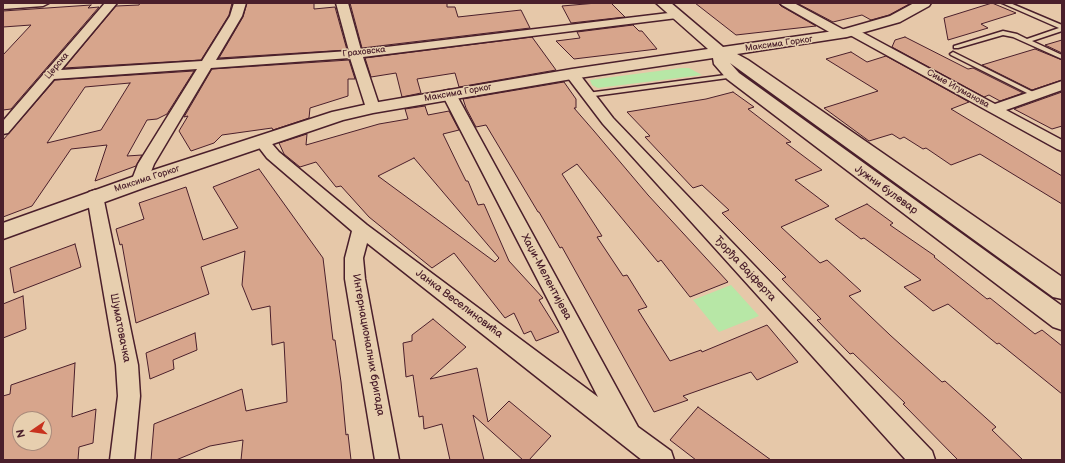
<!DOCTYPE html>
<html>
<head>
<meta charset="utf-8">
<style>
	body { margin:0 }
	#map { position:relative; width:1065px; height:463px; overflow:hidden; background:#e6c8a9; font-family:"Balsamiq Sans",sans-serif }
	canvas { display:block }
	.frame { position:absolute; inset:0; border:4px solid #4a1f2b; pointer-events:none }
	.north { position:absolute; left:12px; top:411px; width:40px; height:40px; box-sizing:border-box; background:#e7cfaf; border:1px solid #a8897a; border-radius:50%; rotate:257deg; font-size:11px; font-weight:700; line-height:16px; text-align:center; color:#4a1f2b }
	.north::after { content:''; display:block; margin:auto; width:14px; height:18px; background:#c8321e; clip-path:polygon(50% 0,100% 100%,50% 72%,0 100%) }
</style>
</head>
<body>
<div id="map">
<canvas width="1065" height="463"></canvas>
<div class="frame"></div>
<div class="north">N</div>
</div>
<script>
const ctx = document.querySelector('canvas').getContext('2d');
ctx.lineJoin = 'round';
function fillPath(path, color) {
  ctx.fillStyle = color;
  ctx.fill(path, 'evenodd');
}
function shape(rows) {
  const path = new Path2D();
  for (const r of rows) {
    path.moveTo(r[0], r[1]);
    for (let i = 2; i < r.length; i += 2) path.lineTo(r[i], r[i + 1]);
  }
  return path;
}
function trace(path, color, width, dash) {
  ctx.strokeStyle = color;
  ctx.lineWidth = width;
  ctx.lineCap = dash ? 'butt' : 'round';
  ctx.setLineDash(dash || []);
  ctx.stroke(path);
}
function label(font, color, halo, rows, align = 'center') {
  ctx.font = font + ' "Balsamiq Sans",sans-serif';
  ctx.lineWidth = 3;
  ctx.setLineDash([]);
  ctx.textBaseline = 'middle';
  ctx.strokeStyle = halo;
  ctx.fillStyle = color;
  for (const [text, x, y, turn = 0] of rows) {
    ctx.save();
    ctx.translate(x, y);
    ctx.rotate((+turn || 0) * Math.PI / 180);
    ctx.textAlign = isNaN(turn) ? turn : align;
    if (halo) ctx.strokeText(text, 0, 0);
    ctx.fillText(text, 0, 0);
    ctx.restore();
  }
}
const green = shape([
	[681,68,689,68,702,75,598,88,592,85,590,80],
	[731,285,759,316,719,332,693,300]
]);
const building = shape([
	[140,3,232,3,229,15,201,60,64,68,116,6,139,5,140,3],
	[247,3,314,3,314,9,335,7,347,50,219,58,243,17,247,3],
	[350,3,447,3,447,7,455,7,458,17,521,10,530,28,362,48,350,3],
	[597,3,611,3,625,17,571,23,562,6,597,3],
	[695,3,778,3,781,6,816,26,736,35,695,3],
	[797,3,911,3,889,15,871,20,862,15,833,22,797,3],
	[992,3,1016,13,981,24,988,28,948,40,944,18,992,3],
	[91,5,88,8,99,7,11,109,3,110,3,55,31,25,3,27,3,11,91,5],
	[633,25,639,31,642,31,657,49,574,59,556,41,580,38,577,32,633,25],
	[532,37,556,70,459,87,455,73,417,79,421,93,402,97,396,73,371,77,365,58,532,37],
	[905,37,968,69,973,68,1023,93,1000,101,989,95,984,97,892,47,895,40,905,37],
	[1062,40,1062,53,1045,45,1062,40],
	[1035,49,1062,60,1062,80,1032,90,982,65,1035,49],
	[851,52,867,62,886,56,969,102,951,109,1062,176,1062,204,980,154,951,165,926,148,923,149,904,137,900,139,892,134,869,141,824,108,878,91,826,59,851,52],
	[349,60,355,79,348,79,348,96,310,108,309,118,273,130,272,128,222,135,214,143,191,151,179,131,188,116,184,117,212,69,349,60],
	[194,71,167,114,157,119,147,120,127,156,142,155,136,166,95,181,107,145,71,149,32,206,3,217,3,140,55,80,194,71],
	[130,83,101,130,47,143,85,87,130,83],
	[564,82,576,99,576,108,574,108,594,131,648,195,728,282,690,297,661,260,658,262,577,164,562,174,602,236,597,237,623,276,627,275,647,307,638,310,670,361,701,350,702,352,767,325,798,362,757,380,751,372,683,396,688,400,654,412,562,247,560,248,539,212,538,212,486,125,476,127,466,108,463,99,564,82],
	[733,92,754,107,748,109,791,142,786,143,822,170,795,180,829,206,781,227,820,263,827,260,861,291,849,296,890,335,942,382,945,381,996,427,992,430,1023,460,958,460,903,404,905,403,853,353,850,354,817,320,821,319,782,279,786,277,722,213,729,210,702,185,693,188,645,137,650,136,627,112,706,99,733,92],
	[1062,92,1062,126,1052,129,1014,109,1062,92],
	[425,106,428,115,449,111,459,130,443,134,459,167,466,181,468,181,478,205,484,204,509,261,543,298,539,300,559,332,536,341,531,331,524,334,514,313,505,318,454,253,432,268,369,217,341,186,336,187,316,162,300,167,284,154,279,143,307,134,306,145,379,124,408,119,405,109,425,106],
	[414,158,499,258,495,262,378,176,414,158],
	[259,169,323,258,333,340,335,340,341,382,346,435,348,434,351,460,241,460,243,440,210,446,176,460,151,460,154,424,242,389,246,411,287,402,284,342,272,345,270,306,252,310,242,285,245,251,201,267,209,294,136,323,122,244,120,245,116,229,144,219,139,203,186,187,203,240,238,228,213,187,259,169],
	[867,204,893,223,890,225,935,256,934,257,987,299,990,298,1035,334,1042,330,1062,346,1062,394,999,343,997,344,948,304,933,311,904,287,921,280,864,238,861,239,835,219,867,204],
	[75,244,81,267,14,293,10,268,75,244],
	[23,296,26,329,3,338,3,304,23,296],
	[433,319,466,347,430,379,477,368,488,422,509,401,551,436,529,460,523,460,473,415,484,460,450,460,442,424,424,429,423,416,419,417,413,375,406,377,403,343,412,341,412,335,433,319],
	[195,333,197,350,173,360,174,369,150,379,146,353,195,333],
	[75,363,72,417,96,409,93,443,79,447,78,460,3,460,3,396,10,394,11,385,75,363],
	[20,419,44,419,44,443,20,443,20,419],
	[698,407,771,460,696,460,670,440,698,407]
]);
const lane = shape([
	[1002,3,1010,3,1062,25,1062,31,1032,41,1062,55,1062,59,1013,37,1003,35,958,48,954,48,954,46,1003,31,1017,34,1027,39,1059,28,1002,3],
	[953,52,1037,94,1038,95,1037,96,1033,96,951,55,950,54,953,52],
	[733,74,735,75,735,77,587,97,584,95,587,93,733,74]
]);
const street = shape([
	[3,3,49,3,43,6,3,9,3,3],
	[105,3,117,3,61,70,202,61,230,16,234,3,246,3,242,16,216,60,349,51,336,3,348,3,361,50,677,12,681,13,683,15,681,17,677,18,363,57,380,108,378,111,373,112,368,111,366,108,350,58,211,68,154,164,147,182,145,186,139,187,133,186,131,182,138,164,197,69,54,79,8,133,3,134,3,121,105,3],
	[780,3,794,3,846,31,848,34,846,37,838,37,782,5,780,3],
	[854,28,995,104,1062,81,1062,90,1006,110,1062,140,1062,151,1057,149,850,35,848,32,850,29,854,28],
	[572,70,577,71,613,118,932,451,935,460,906,460,603,124,565,74,567,71,572,70],
	[449,90,454,91,456,94,638,427,671,451,674,460,642,460,367,243,363,258,365,279,399,460,375,460,345,279,345,258,352,231,267,158,254,141,257,138,262,136,267,138,279,152,367,225,598,397,442,94,444,91,449,90],
	[95,190,101,192,103,196,138,365,140,396,134,460,110,460,118,396,116,365,87,196,89,192,95,190]
]);
const secondary = shape([
	[656,3,671,3,723,47,841,30,890,16,914,3,931,3,929,6,900,22,847,37,737,54,748,60,1062,277,1062,299,1053,297,730,63,739,73,1062,306,1062,330,1053,327,727,79,714,64,713,58,572,79,373,113,343,120,146,187,3,239,3,223,132,177,332,112,373,103,572,69,708,49,656,3]
]);
const farStreetnames = [
	["Максима Горког",779,44,-8],
	["Граховска",364,52,-6],
	["Церска",57,66,-50],
	["Симе Игуманова",958,89,29],
	["Максима Горког",458,93,-10],
	["Максима Горког",147,179,-18]
];
const streetNames = [
	["Јужни булевар",886,190,36],
	["Ђорђа Вајферта",745,269,47],
	["Хаџи-Мелентијева",546,277,62],
	["Јанка Веселиновића",459,304,37],
	["Шуматовачка",120,328,79],
	["Интернационалних бригада",368,345,80]
];
fillPath(green, '#b7e7a6');
fillPath(building, '#d7a58c');
trace(building, '#4a1f2b', 1);
trace(lane, '#4a1f2b', 3);
trace(street, '#4a1f2b', 3);
trace(secondary, '#4a1f2b', 3);
fillPath(lane, '#e7cfaf');
fillPath(street, '#e7cfaf');
fillPath(secondary, '#e7cfaf');
label('9px', '#4a1f2b', '#e7cfaf', farStreetnames);
label('11px', '#4a1f2b', '#e7cfaf', streetNames);
</script>
</body>
</html>
